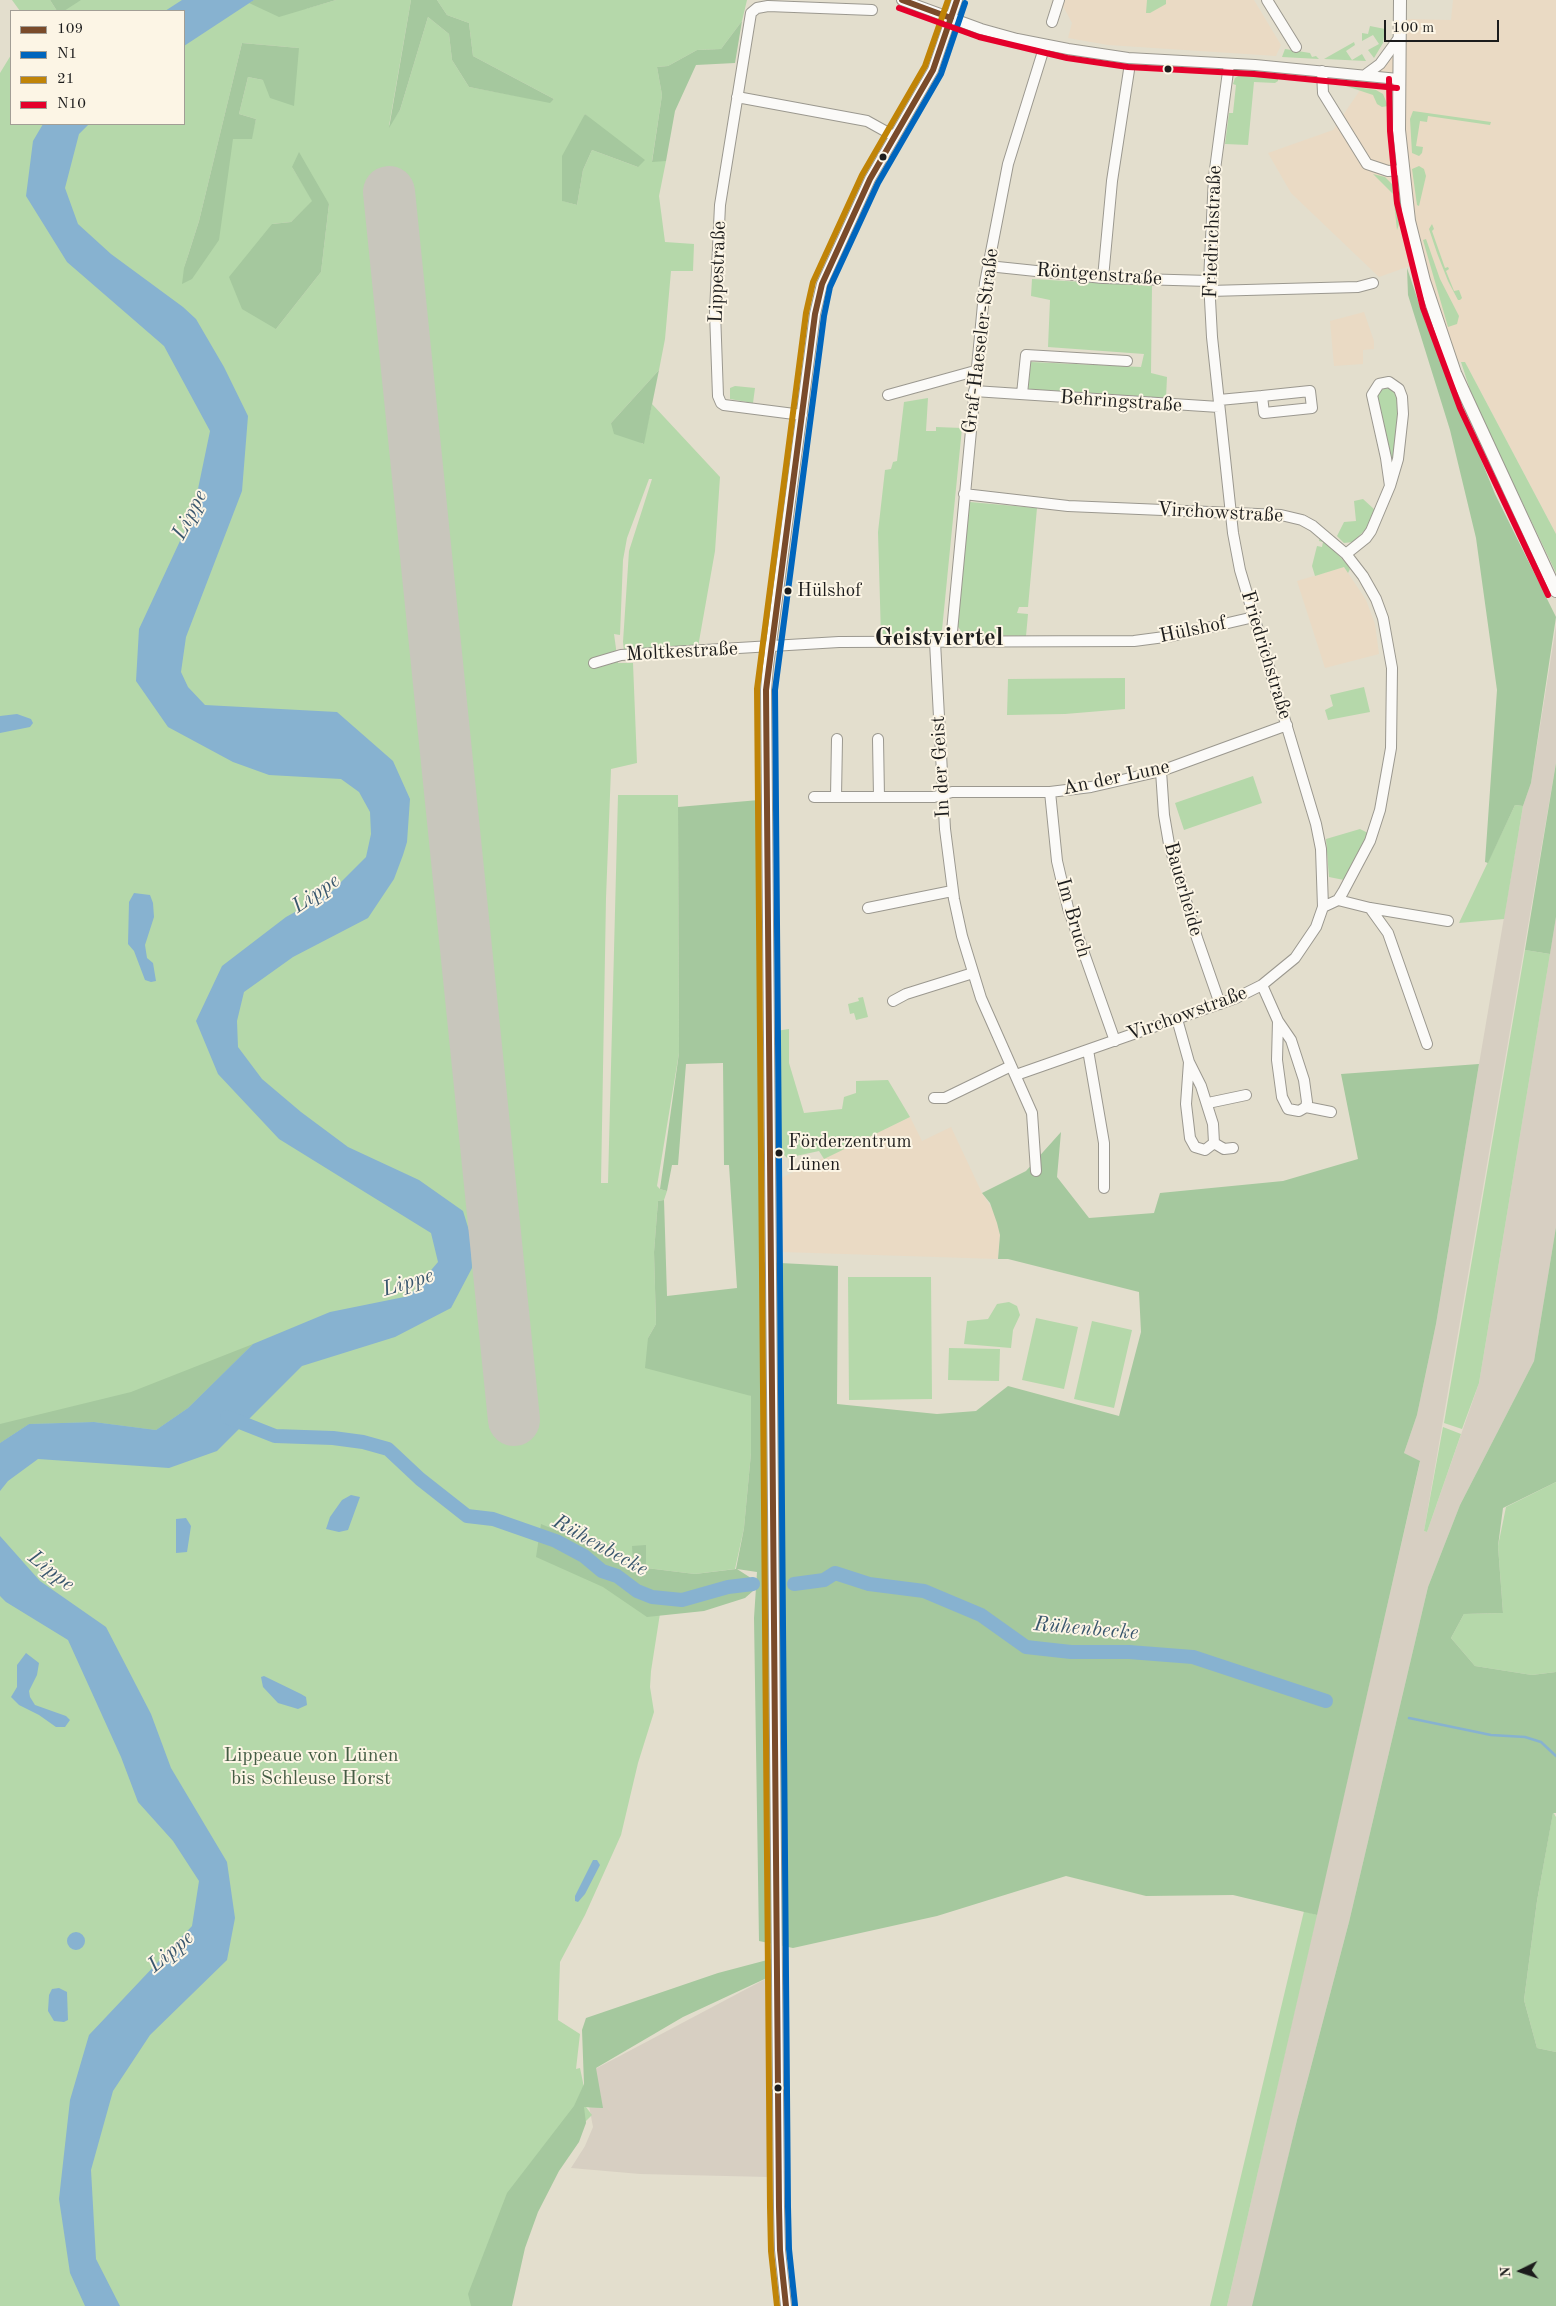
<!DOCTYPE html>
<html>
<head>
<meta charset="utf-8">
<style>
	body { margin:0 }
	#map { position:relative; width:1556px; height:2306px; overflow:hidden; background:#e3decd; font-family:"Old Standard TT",serif }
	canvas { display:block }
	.legend { position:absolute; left:10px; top:10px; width:175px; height:115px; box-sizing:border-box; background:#fcf5e5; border:1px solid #a29e95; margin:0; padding:6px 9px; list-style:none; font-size:15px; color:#1c1c1c }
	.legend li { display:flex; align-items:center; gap:10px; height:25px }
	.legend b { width:25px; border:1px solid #a29e95 }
	.north { position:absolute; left:1496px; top:2246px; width:50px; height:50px; -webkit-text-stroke:4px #fcf5e5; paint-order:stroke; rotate:266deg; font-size:14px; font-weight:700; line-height:20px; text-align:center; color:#1c1c1c }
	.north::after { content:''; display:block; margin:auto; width:18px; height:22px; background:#1c1c1c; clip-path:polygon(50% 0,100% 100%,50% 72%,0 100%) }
	.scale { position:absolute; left:1384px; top:20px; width:115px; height:22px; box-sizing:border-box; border:2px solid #1c1c1c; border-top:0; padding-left:6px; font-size:15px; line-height:18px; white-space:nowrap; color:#1c1c1c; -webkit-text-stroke:4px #fcf5e5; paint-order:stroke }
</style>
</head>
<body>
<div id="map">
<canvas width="1556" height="2306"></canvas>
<ul class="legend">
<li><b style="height:6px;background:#7a4b2a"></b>109</li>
<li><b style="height:6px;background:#0065bd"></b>N1</li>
<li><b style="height:6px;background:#c08407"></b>21</li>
<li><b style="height:6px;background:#e4002b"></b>N10</li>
</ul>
<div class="north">N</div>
<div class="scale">100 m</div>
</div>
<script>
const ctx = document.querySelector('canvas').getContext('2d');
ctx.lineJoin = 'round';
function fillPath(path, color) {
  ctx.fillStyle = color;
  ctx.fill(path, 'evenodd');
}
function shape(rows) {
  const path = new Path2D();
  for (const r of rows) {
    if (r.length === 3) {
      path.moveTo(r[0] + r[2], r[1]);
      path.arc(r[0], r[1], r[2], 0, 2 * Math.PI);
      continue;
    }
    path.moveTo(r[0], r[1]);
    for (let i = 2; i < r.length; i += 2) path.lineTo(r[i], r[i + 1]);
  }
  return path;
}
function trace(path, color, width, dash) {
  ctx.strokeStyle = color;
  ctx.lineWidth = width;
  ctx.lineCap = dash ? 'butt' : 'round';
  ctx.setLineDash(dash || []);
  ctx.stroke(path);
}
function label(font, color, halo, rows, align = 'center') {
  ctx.font = font + ' "Old Standard TT",serif';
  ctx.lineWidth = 4;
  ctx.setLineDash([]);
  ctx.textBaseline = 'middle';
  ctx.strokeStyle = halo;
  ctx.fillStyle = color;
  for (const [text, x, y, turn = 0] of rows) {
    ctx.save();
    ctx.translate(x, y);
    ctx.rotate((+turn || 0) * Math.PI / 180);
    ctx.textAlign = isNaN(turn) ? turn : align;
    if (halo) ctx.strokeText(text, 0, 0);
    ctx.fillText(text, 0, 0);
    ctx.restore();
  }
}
const built = shape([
	[1065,0,1254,0,1281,45,1276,56,1108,45,1068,38,1072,23,1063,6],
	[1453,0,1556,0,1556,534,1465,362,1458,362,1443,327,1424,261,1379,277,1291,193,1268,153,1333,130,1408,19,1451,20],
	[1364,312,1374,341,1374,349,1363,350,1363,364,1334,366,1330,321],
	[1344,567,1366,600,1375,624,1379,654,1325,668,1297,581],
	[910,1117,922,1141,951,1127,982,1193,995,1213,1000,1235,998,1259,782,1252,781,1178]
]);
const industrial = shape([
	[1556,626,1556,763,1424,1531,1427,1532,1479,1383,1556,917,1556,1227,1534,1361,1460,1505,1428,1587,1349,1922,1297,2120,1253,2306,1227,2306,1420,1462,1404,1453,1417,1415,1436,1324,1479,1064,1523,806,1531,783],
	[771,1976,769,2177,640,2174,571,2168,585,2146,593,2127,586,2090,585,2069,597,2068]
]);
const green = shape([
	[12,0,50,0,57,11,20,11],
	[70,0,325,0,305,9,336,0,411,0,389,126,400,110,428,17,449,34,452,60,469,87,550,102,554,99,473,56,469,23,447,15,437,0,747,0,742,21,721,49,697,50,668,66,657,67,662,95,652,161,666,161,659,196,665,242,694,244,693,271,671,271,665,339,659,370,611,423,643,444,652,404,720,477,715,551,698,647,624,651,623,642,629,551,652,479,649,479,627,538,623,560,620,635,614,634,618,663,633,663,637,763,611,769,606,898,601,1183,608,1183,618,795,678,795,679,1053,657,1186,660,1189,667,1191,664,1200,658,1201,654,1252,656,1324,648,1338,751,1396,751,1453,744,1528,735,1569,695,1574,646,1568,646,1545,633,1562,570,1537,664,1588,651,1671,650,1687,654,1712,638,1763,621,1835,585,1915,560,1962,558,2020,580,2034,576,2069,580,2068,585,2092,603,2108,586,2107,592,2115,567,2140,551,2161,503,2306,0,2306,0,73,11,55,11,124,184,124,184,11,62,11],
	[242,43,299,48,263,80,248,77,239,114,256,119,251,139,233,138,184,268,199,221],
	[585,114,638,167,592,150,583,170,577,205,563,201],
	[292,167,329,204,321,272,276,329,272,224,291,222,313,201],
	[1147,0,1166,0,1166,4,1150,13,1146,13],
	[1370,26,1385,29,1383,43,1374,58,1368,50,1379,44,1373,35,1362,41,1362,33,1368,34],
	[1354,42,1355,45,1346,51,1352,60,1362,54,1366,61,1324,59],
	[1285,49,1310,53,1312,57,1316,56,1319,59,1282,57],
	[1240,75,1278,78,1278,81,1275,83,1254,82,1248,145,1225,144,1229,113,1233,113,1236,85,1233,84,1235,78],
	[1343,85,1376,90,1383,94,1388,106,1382,107,1377,104,1373,95],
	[1413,111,1491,122,1490,125,1428,116,1427,122,1420,121,1416,146,1423,147,1422,153,1419,156,1412,153,1410,119],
	[1419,166,1424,169,1426,176,1419,206,1417,205,1412,169],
	[1373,174,1385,177,1393,185,1399,224,1397,230,1393,194],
	[1432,224,1434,229,1432,231,1445,268,1448,267,1449,269,1446,271,1454,291,1459,290,1462,298,1460,300,1458,300,1448,281,1437,253,1429,229],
	[1426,239,1440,279,1459,316,1457,324,1448,327,1423,240],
	[1032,279,1152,286,1151,373,1167,377,1166,398,1028,389,1031,362,1141,367,1144,354,1048,347,1050,300,1031,296],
	[1461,362,1465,362,1556,534,1556,573,1473,399],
	[1386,385,1400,397,1392,470,1375,394],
	[735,386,755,388,753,403,730,399,730,388],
	[928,398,926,431,936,431,936,427,962,428,942,630,935,635,881,637,878,532,885,470,891,469,893,462,897,461,904,402],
	[1363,499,1375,510,1368,527,1353,542,1344,543,1337,536,1344,522,1356,521,1354,501],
	[970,502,1037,508,1028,607,1019,607,1017,613,1028,614,1026,636,964,635,956,624],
	[1320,536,1347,564,1350,569,1348,573,1344,567,1315,576,1312,566,1317,546,1322,547,1323,542,1319,541],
	[1125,678,1125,709,1065,714,1007,715,1008,679],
	[1364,687,1370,712,1328,720,1325,710,1333,706,1330,695],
	[1253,776,1262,803,1184,830,1175,803],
	[1515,805,1523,806,1504,919,1459,923],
	[1360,829,1368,833,1344,880,1329,877,1326,839],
	[1525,950,1550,954,1479,1383,1462,1429,1444,1423],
	[863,997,868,1017,856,1020,854,1013,850,1014,848,1004,859,1001,858,998],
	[789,1029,789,1063,804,1113,842,1109,844,1097,856,1093,856,1081,888,1080,910,1117,824,1159,819,1151,787,1158,775,1145,776,1031],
	[848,1277,931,1277,932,1399,849,1400],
	[1009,1302,1017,1306,1020,1315,1013,1330,1011,1348,964,1344,967,1321,988,1319,997,1304],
	[1036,1318,1078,1327,1064,1389,1022,1380],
	[1092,1321,1132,1330,1114,1408,1074,1399],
	[949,1348,1000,1349,999,1381,948,1380],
	[1443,1427,1461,1434,1427,1532,1424,1531],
	[1556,1482,1556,1672,1532,1675,1475,1666,1451,1638,1464,1614,1503,1613,1498,1546,1506,1507],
	[1553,1812,1556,1817,1556,2052,1537,2048,1524,2000,1537,1901],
	[1304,1911,1317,1915,1227,2306,1210,2306]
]);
const forest = shape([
	[50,0,81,0,64,11,57,11],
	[254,0,336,0,279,17,249,3],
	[411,0,437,0,447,15,469,23,473,56,554,99,550,103,469,87,452,60,449,34,428,17,400,110,389,128],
	[742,21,735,63,696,65,675,111,666,161,652,162,662,95,657,67,668,66,697,50,721,49],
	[242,43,299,48,294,106,270,98,263,80,248,77,239,114,256,119,252,139,233,139,219,240,192,279,182,284,184,268,199,221],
	[585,114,645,160,638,167,592,150,583,170,577,205,562,201,562,156],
	[299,152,329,204,321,272,276,329,242,309,229,277,272,224,291,222,312,201,292,167],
	[1407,268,1426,324,1495,494,1556,617,1531,783,1523,806,1515,805,1488,863,1485,862,1497,690,1476,538,1450,430,1408,295],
	[659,370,644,444,614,434,611,423],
	[1556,763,1556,917,1550,954,1525,950],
	[759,800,761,1262,838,1266,837,1404,937,1414,976,1411,1008,1386,1119,1416,1141,1332,1139,1292,1008,1259,998,1259,1000,1235,997,1223,990,1203,982,1193,1026,1171,1061,1132,1057,1177,1089,1218,1154,1213,1160,1193,1283,1181,1358,1159,1341,1074,1479,1064,1436,1324,1417,1415,1404,1453,1420,1461,1317,1915,1233,1895,1146,1896,1066,1876,937,1916,793,1948,759,1941,754,1618,757,1572,737,1569,754,1580,753,1591,745,1598,704,1611,647,1617,603,1587,536,1557,541,1524,633,1562,632,1546,646,1545,646,1568,695,1574,736,1569,744,1528,751,1453,751,1396,645,1368,648,1338,656,1324,654,1252,658,1201,664,1200,667,1296,737,1288,729,1165,724,1165,723,1063,686,1064,678,1165,672,1165,667,1191,660,1189,679,1053,678,807],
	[1556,1227,1556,1482,1503,1508,1498,1546,1503,1613,1464,1614,1451,1638,1475,1666,1532,1675,1556,1672,1556,1813,1553,1813,1537,1901,1524,2000,1537,2048,1556,2052,1556,2306,1252,2306,1297,2120,1349,1922,1428,1587,1460,1505,1534,1361],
	[253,1344,188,1408,156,1430,94,1422,29,1424,0,1443,0,1424,131,1392],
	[771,1959,771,1976,683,2017,596,2068,603,2108,584,2107,586,2123,579,2142,559,2171,538,2212,525,2248,512,2306,471,2306,468,2294,507,2193,574,2106,584,2084,582,2030,586,2018,718,1973]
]);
const water = shape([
	[182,0,254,0,184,46,184,11,165,11],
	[43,124,89,124,79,134,65,188,78,224,111,254,183,307,196,319,224,367,248,416,242,491,186,637,181,672,188,687,205,705,337,712,393,761,410,799,407,842,403,855,394,879,368,918,293,957,244,992,237,1021,238,1047,262,1079,301,1112,348,1147,419,1180,463,1211,471,1237,472,1268,451,1308,395,1337,302,1366,217,1451,169,1468,38,1459,8,1481,0,1491,0,1443,29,1424,94,1422,156,1430,188,1408,253,1344,330,1312,409,1296,438,1262,431,1233,279,1139,218,1074,196,1021,222,966,286,917,331,892,366,857,371,834,370,812,359,792,341,779,269,775,233,762,168,727,136,681,139,629,193,513,210,431,164,346,67,262,26,196,33,141],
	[17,714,31,719,33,723,30,727,0,733,0,716],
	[134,893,150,895,153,903,154,917,145,945,147,958,153,963,156,981,151,982,145,980,134,951,128,944,129,902],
	[351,1495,360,1497,348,1530,339,1532,326,1529,330,1517,342,1500],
	[186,1518,191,1526,187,1552,176,1553,176,1519],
	[0,1536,40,1581,106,1627,151,1714,171,1768,227,1862,235,1918,227,1960,150,2035,113,2091,91,2170,96,2259,120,2306,85,2306,70,2273,59,2199,70,2100,89,2035,192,1926,199,1881,173,1841,138,1802,121,1757,68,1640,6,1602,0,1596],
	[26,1653,39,1663,37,1675,29,1691,30,1697,35,1705,66,1716,70,1720,65,1727,56,1727,39,1715,19,1705,11,1697,17,1687,17,1665],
	[264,1676,301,1694,306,1697,307,1705,298,1709,278,1703,263,1687,261,1677],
	[593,1860,597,1860,600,1865,585,1894,578,1902,575,1901,575,1896],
	[76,1941,9],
	[59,1988,67,1992,68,2020,64,2022,54,2021,48,2011,49,1995,52,1989]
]);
const stream = shape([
	[1409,1718,1491,1735,1525,1737,1541,1742,1556,1756]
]);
const river = shape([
	[227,1417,275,1436,333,1438,363,1442,388,1449,420,1479,467,1516,493,1519,556,1541,584,1556,602,1571,617,1576,637,1591,652,1597,682,1600,728,1587,753,1584],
	[794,1584,824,1580,835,1573,869,1584,924,1591,981,1615,1026,1647,1071,1652,1129,1652,1193,1657,1326,1701]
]);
const runway = shape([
	[389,192,514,1420]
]);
const minor = shape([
	[902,0,981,29,1017,39,1068,49,1128,58,1255,65,1398,79],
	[1267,0,1296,47],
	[1052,22,1059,0],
	[1322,71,1323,93,1367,164,1388,171,1403,170],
	[1365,75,1380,64,1399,38],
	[737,97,867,121,894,136],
	[988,266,1103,278,1209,281],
	[1103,278,1112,181,1129,70],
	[1209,291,1358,287,1373,283],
	[974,391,1219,407],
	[1022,394,1026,355,1127,361],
	[888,395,975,371],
	[1219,400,1262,396,1310,391,1312,408,1264,413,1262,396],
	[802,415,724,405,721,403,718,396,715,312,720,205,751,13,757,8,768,6,872,10],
	[964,494,1068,506,1281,515,1302,520,1313,526,1346,554,1363,576,1376,599,1383,618,1392,668,1391,748,1380,810,1370,841,1343,892,1338,900,1323,907],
	[1346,554,1366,538,1371,531,1390,486,1398,459,1403,414,1402,397,1399,389,1389,382,1379,384,1372,395,1386,458,1390,486],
	[935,642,945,829,954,899,962,936,981,998,1032,1113,1036,1171],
	[951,642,985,283,1008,164,1045,45],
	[594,663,621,655,839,642,1134,641,1172,636,1254,617],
	[878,739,879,797],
	[1161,771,1164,815,1169,844,1197,938,1220,1004],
	[1050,792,1057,861,1068,908,1115,1041],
	[814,797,934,797,952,792,1050,792,1091,787,1161,771,1287,725],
	[836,797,837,739],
	[1338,900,1370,908,1448,921],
	[868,908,952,891],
	[1370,908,1388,933,1427,1044],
	[1262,985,1278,1021,1277,1060,1282,1097,1288,1109,1299,1111,1306,1107,1307,1102,1304,1080,1291,1040,1278,1021],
	[893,1001,906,994,973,973],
	[1177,1019,1189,1062,1186,1104,1190,1138,1195,1147,1205,1150,1214,1143,1213,1124,1201,1086,1189,1062],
	[1088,1050,1104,1143,1104,1188],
	[1016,1075,1236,998,1262,985,1295,958,1316,927,1323,907,1321,849,1316,824,1240,570,1233,533,1212,337,1209,281,1214,177,1229,64],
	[934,1098,945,1098,1011,1066],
	[1208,1103,1246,1095],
	[1306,1107,1331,1112],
	[1214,1143,1224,1149,1233,1148],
	[786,2306,780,2250,779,2207,766,690,768,666,815,314,822,284,870,179,933,70,957,0]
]);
const major = shape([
	[1400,0,1399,130,1409,221,1424,281,1455,373,1556,591]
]);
const bus1 = shape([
	[902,0,951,18],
	[786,2306,780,2250,779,2207,766,690,815,314,822,284,870,179,933,70,957,0]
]);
const bus2 = shape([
	[795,2305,789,2249,788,2207,775,690,824,316,830,287,878,183,941,74,965,3]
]);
const bus3 = shape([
	[777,2306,771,2251,770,2207,757,689,806,313,813,282,862,175,925,66,948,0]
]);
const bus4 = shape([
	[899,8,979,37,1067,58,1128,67,1254,74,1397,88],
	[1389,79,1390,131,1397,203,1423,308,1460,408,1548,595]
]);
const markers = [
	[1168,69,4.5,"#1c1c1c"],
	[883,157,4.5,"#1c1c1c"],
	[788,591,4.5,"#1c1c1c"],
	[779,1153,4.5,"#1c1c1c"],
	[778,2088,4.5,"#1c1c1c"]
];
const busNames = [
	["Hülshof",797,591],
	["Förderzentrum",788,1142],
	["Lünen",788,1165]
];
const streetNames = [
	["Friedrichstraße",1213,232,-88],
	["Lippestraße",718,272,-88],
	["Röntgenstraße",1099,275,4],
	["Graf-Haeseler-Straße",981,341,-83],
	["Behringstraße",1121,402,4],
	["Virchowstraße",1220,513,3],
	["Hülshof",1193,630,-12],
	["Moltkestraße",682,652,-3],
	["Friedrichstraße",1266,655,73],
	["In der Geist",941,767,-93],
	["An der Lune",1116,778,-12],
	["Bauerheide",1183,889,74],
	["Im Bruch",1073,918,74],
	["Virchowstraße",1187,1014,-20]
];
const parkNames = [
	["Lippeaue von Lünen",311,1756],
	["bis Schleuse Horst",311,1779]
];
const waterNames = [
	["Lippe",190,515,-63],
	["Lippe",316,894,-35],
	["Lippe",408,1283,-17],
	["Rühenbecke",600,1546,29],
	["Lippe",51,1571,38],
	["Rühenbecke",1086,1629,5],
	["Lippe",171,1952,-40]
];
const districtNames = [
	["Geistviertel",939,638]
];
fillPath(built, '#eadac4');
fillPath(industrial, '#d7cfc2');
fillPath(green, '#b5d8aa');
fillPath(forest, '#a5c89e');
fillPath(water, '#87b2d0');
trace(stream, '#87b2d0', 2.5);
trace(river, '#87b2d0', 14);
trace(runway, '#c8c6bc', 52);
trace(minor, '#9b988f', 12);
trace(major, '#9b988f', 14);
trace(minor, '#fbfaf8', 10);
trace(major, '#fbfaf8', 12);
trace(bus1, '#7a4b2a', 6);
trace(bus2, '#0065bd', 6);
trace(bus3, '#c08407', 6);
trace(bus4, '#e4002b', 6);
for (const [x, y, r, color] of markers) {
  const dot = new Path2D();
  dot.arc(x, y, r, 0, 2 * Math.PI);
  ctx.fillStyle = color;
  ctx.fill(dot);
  trace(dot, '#fcf5e5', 2);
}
label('19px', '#1c1c1c', '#fcf5e5', busNames, 'left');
label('20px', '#1c1c1c', '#fcf5e5', streetNames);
label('20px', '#445c44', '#fcf5e5', parkNames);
label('italic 21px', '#3a576e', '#fcf5e5', waterNames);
label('bold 25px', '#1c1c1c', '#fcf5e5', districtNames);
</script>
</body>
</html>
